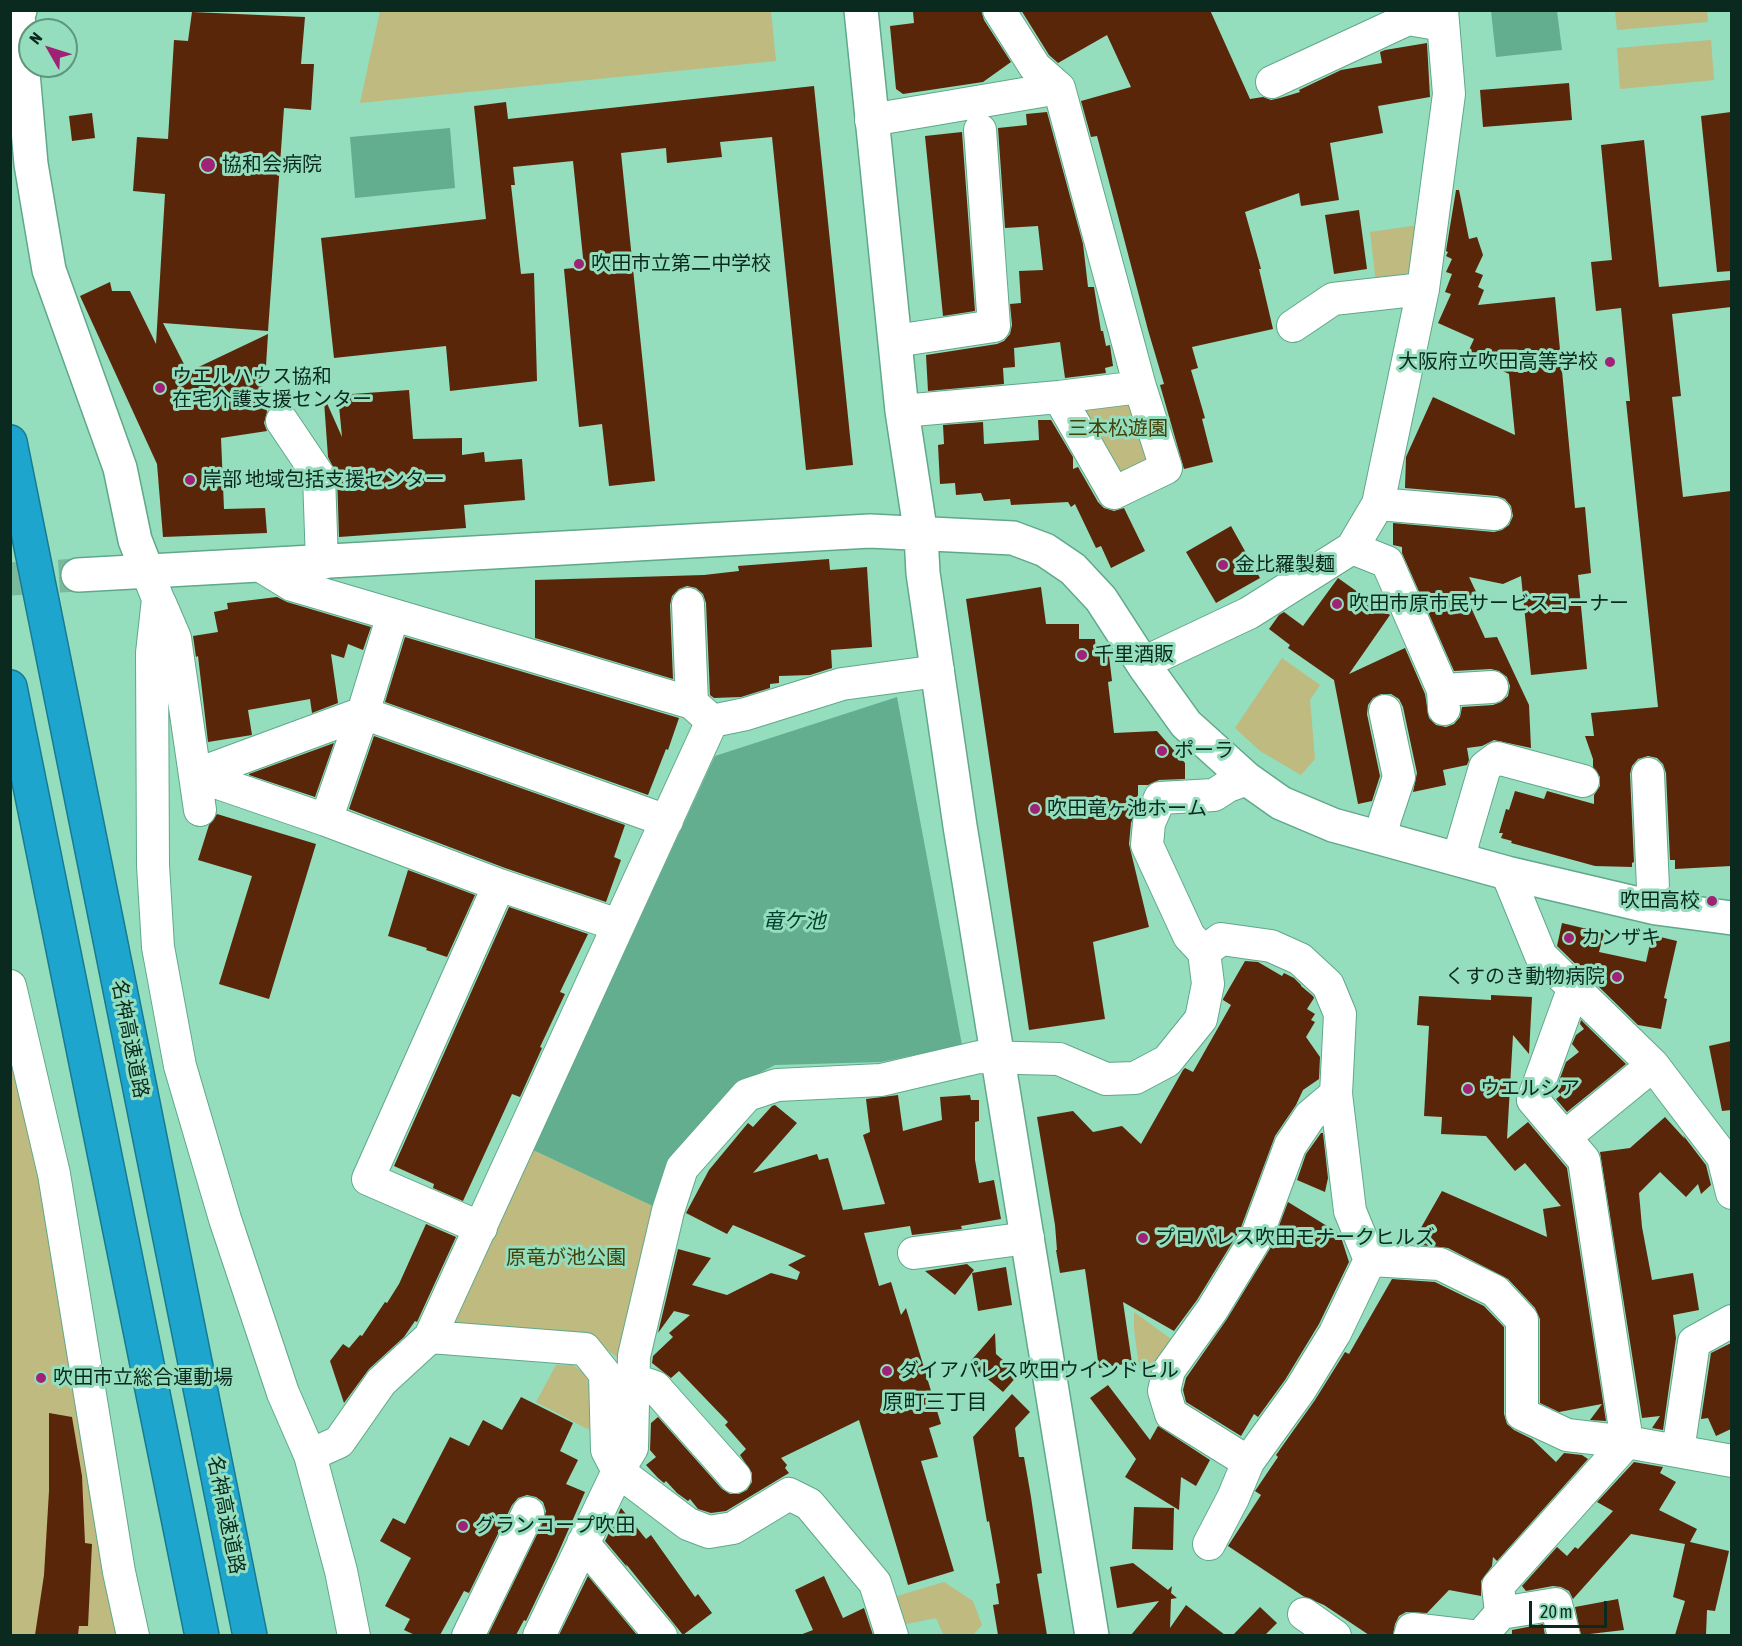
<!DOCTYPE html>
<html>
<head>
<meta charset="utf-8">
<style>
	body { margin:0 }
	#map { position:relative; width:1742px; height:1646px; overflow:hidden; background:#94ddbd; font-family:"Asap Condensed",sans-serif }
	canvas { display:block }
	.frame { position:absolute; inset:0; border:12px solid #0b2a1f; pointer-events:none }
	.north { position:absolute; left:18px; top:18px; width:60px; height:60px; box-sizing:border-box; background:#94ddbd; border:2px solid #5d957e; border-radius:50%; rotate:309deg; font-size:16px; font-weight:700; line-height:24px; text-align:center; color:#0b2a1f }
	.north::after { content:''; display:block; margin:auto; width:21px; height:27px; background:#9f2276; clip-path:polygon(50% 0,100% 100%,50% 72%,0 100%) }
	.scale { position:absolute; left:1529px; top:1601px; width:78px; height:27px; box-sizing:border-box; border:3px solid #0b2a1f; border-top:0; padding-left:8px; font-size:18px; line-height:21px; white-space:nowrap; color:#0b2a1f; -webkit-text-stroke:4px #94ddbd; paint-order:stroke }
</style>
</head>
<body>
<div id="map">
<canvas width="1742" height="1646"></canvas>
<div class="frame"></div>
<div class="north">N</div>
<div class="scale">20 m</div>
</div>
<script>
const ctx = document.querySelector('canvas').getContext('2d');
ctx.lineJoin = 'round';
function fillPath(path, color) {
  ctx.fillStyle = color;
  ctx.fill(path, 'evenodd');
}
function shape(rows) {
  const path = new Path2D();
  for (const r of rows) {
    path.moveTo(r[0], r[1]);
    for (let i = 2; i < r.length; i += 2) path.lineTo(r[i], r[i + 1]);
  }
  return path;
}
function trace(path, color, width, dash) {
  ctx.strokeStyle = color;
  ctx.lineWidth = width;
  ctx.lineCap = dash ? 'butt' : 'round';
  ctx.setLineDash(dash || []);
  ctx.stroke(path);
}
function label(font, color, halo, rows, align = 'center') {
  ctx.font = font + ' "Asap Condensed","Noto Sans JP",sans-serif';
  ctx.lineWidth = 6;
  ctx.setLineDash([]);
  ctx.textBaseline = 'middle';
  ctx.strokeStyle = halo;
  ctx.fillStyle = color;
  for (const [text, x, y, turn = 0] of rows) {
    ctx.save();
    ctx.translate(x, y);
    ctx.rotate((+turn || 0) * Math.PI / 180);
    ctx.textAlign = isNaN(turn) ? turn : align;
    if (halo) ctx.strokeText(text, 0, 0);
    ctx.fillText(text, 0, 0);
    ctx.restore();
  }
}
const green = shape([
	[380,11,771,11,776,61,360,103],
	[1615,11,1707,11,1708,22,1617,30],
	[1711,40,1714,80,1620,89,1617,48],
	[1419,225,1415,265,1405,276,1376,283,1370,232],
	[1130,403,1152,456,1148,467,1127,477,1114,473,1082,416,1088,407],
	[1282,658,1320,685,1310,700,1315,759,1301,775,1260,751,1235,728],
	[10,1053,38,1176,106,1580,117,1635,11,1635],
	[533,1150,657,1208,620,1360,591,1336,448,1328],
	[1134,1312,1175,1342,1155,1378,1139,1367,1134,1329],
	[556,1365,573,1365,586,1374,592,1399,595,1433,536,1402],
	[944,1582,973,1601,982,1625,973,1635,944,1636,936,1618,902,1625,894,1597]
]);
const water = shape([
	[1491,11,1557,11,1562,50,1496,57],
	[450,128,455,188,355,198,350,137],
	[897,697,962,1045,881,1062,775,1065,735,1086,657,1208,533,1150,715,756]
]);
const building = shape([
	[928,10,981,10,984,20,1011,62,983,82,903,94,896,89,890,26,914,23,913,12],
	[1021,10,1210,10,1250,99,1263,97,1271,100,1280,98,1300,92,1299,90,1341,70,1382,63,1380,52,1385,50,1427,43,1430,97,1378,106,1383,133,1330,143,1339,200,1301,206,1299,193,1245,212,1261,269,1259,269,1273,329,1192,347,1198,368,1191,370,1205,418,1202,419,1213,462,1184,469,1160,385,1164,384,1148,330,1097,136,1091,137,1081,101,1131,87,1107,35,1058,63,1049,55],
	[192,12,305,17,301,64,314,64,311,110,284,108,268,331,163,323,188,372,268,334,266,366,260,366,263,401,265,401,267,412,264,423,267,431,221,438,224,509,265,508,267,533,163,537,157,464,80,296,110,282,112,291,130,291,156,344,165,194,133,191,137,137,168,139,174,40,188,41],
	[1569,83,1572,120,1483,127,1480,90],
	[814,86,853,465,806,470,772,137,720,142,722,157,667,163,666,148,621,153,655,481,609,486,602,424,579,427,564,269,584,267,573,161,513,167,515,185,511,185,521,274,534,273,537,381,450,391,446,346,334,358,321,238,486,219,474,106,506,102,508,119],
	[1047,112,1083,244,1088,287,1094,287,1101,331,1103,331,1106,346,1110,345,1113,366,1105,368,1106,373,1065,378,1060,342,1014,348,1015,367,1003,368,1004,384,928,391,926,355,997,344,1004,341,1010,334,1012,325,1010,304,1021,303,1019,271,1043,270,1038,226,1005,228,998,128,1027,125,1026,114],
	[1731,112,1731,271,1717,272,1701,116],
	[92,113,95,138,72,141,69,116],
	[962,132,975,311,943,316,925,136],
	[1644,140,1659,287,1731,280,1731,307,1672,314,1681,396,1672,397,1683,497,1731,491,1731,866,1675,869,1675,860,1670,860,1666,773,1663,764,1657,758,1648,756,1638,759,1632,766,1630,774,1634,862,1632,863,1632,867,1595,866,1511,843,1512,841,1501,838,1503,833,1499,833,1506,809,1509,810,1515,791,1544,799,1547,791,1594,804,1594,795,1600,786,1600,777,1593,767,1593,759,1585,736,1594,736,1591,713,1658,707,1626,401,1630,401,1621,308,1596,311,1591,262,1612,260,1601,145],
	[1456,190,1459,190,1469,239,1477,237,1483,255,1475,272,1483,275,1478,287,1484,290,1478,305,1555,297,1575,508,1585,507,1591,573,1578,575,1587,669,1531,675,1521,576,1503,584,1469,577,1478,596,1468,601,1485,638,1497,637,1529,705,1531,748,1494,740,1482,746,1467,748,1469,760,1467,765,1443,770,1446,785,1413,792,1417,773,1403,707,1399,699,1391,694,1381,694,1373,698,1368,705,1367,714,1380,776,1372,801,1358,804,1334,680,1288,648,1290,645,1269,629,1279,615,1284,612,1303,626,1338,578,1390,615,1349,674,1405,648,1425,694,1429,718,1436,725,1446,727,1454,724,1460,717,1462,707,1493,705,1501,702,1508,696,1510,686,1507,677,1499,671,1491,669,1454,671,1402,553,1402,547,1393,545,1393,523,1494,532,1502,530,1509,525,1513,516,1511,506,1505,499,1497,496,1405,488,1406,457,1433,397,1515,435,1509,374,1467,354,1474,339,1438,323,1451,294,1445,292,1452,274,1446,272,1452,259,1446,256,1448,252,1446,251],
	[1359,210,1367,269,1334,274,1325,215],
	[409,390,413,439,462,438,462,455,484,452,485,462,522,459,525,500,464,505,466,528,339,537,337,475,328,457,324,401,326,401,342,437,338,395],
	[1038,420,1051,420,1073,457,1073,469,1078,467,1098,502,1104,508,1114,511,1124,508,1145,551,1111,568,1101,546,1096,548,1075,504,1071,507,1068,502,1011,505,1010,499,984,501,981,493,956,495,955,483,940,484,938,445,944,444,943,425,983,422,984,444,1039,440],
	[1231,526,1260,578,1216,603,1186,552],
	[829,559,830,570,867,567,872,647,831,650,832,668,810,675,779,676,779,683,770,684,770,688,741,697,714,698,710,695,706,603,703,594,696,588,687,586,679,589,672,596,670,605,673,679,535,638,535,580,704,575,739,571,738,566],
	[1041,587,1046,624,1079,624,1079,639,1095,639,1096,654,1109,656,1112,681,1108,682,1114,733,1157,731,1185,763,1185,779,1159,780,1148,785,1138,785,1138,802,1131,823,1129,844,1149,927,1093,942,1105,1019,1029,1030,966,599],
	[277,597,287,602,371,627,363,650,348,644,344,658,331,654,338,703,312,713,310,699,248,710,252,735,208,742,198,656,196,657,193,636,218,632,214,612,228,609,227,603],
	[405,637,679,718,668,750,666,749,648,795,385,702],
	[374,736,625,825,614,857,621,860,606,902,505,868,349,809],
	[334,743,315,797,249,775,249,774],
	[217,814,316,844,269,999,219,984,252,876,198,860,209,825],
	[408,870,475,895,447,957,426,950,427,948,388,936],
	[509,907,588,934,560,992,565,994,540,1047,542,1048,520,1097,512,1094,463,1201,433,1188,434,1184,394,1166],
	[1562,923,1604,933,1599,952,1646,962,1652,935,1677,941,1664,998,1667,999,1661,1029,1638,1025,1557,946],
	[1245,961,1258,962,1282,976,1284,973,1294,978,1301,985,1301,986,1313,996,1314,998,1307,1009,1315,1014,1311,1020,1315,1022,1306,1037,1320,1057,1319,1079,1303,1090,1296,1105,1275,1136,1240,1230,1197,1300,1174,1331,1123,1302,1132,1363,1099,1368,1085,1269,1060,1273,1056,1250,1057,1250,1055,1225,1037,1117,1073,1111,1093,1132,1122,1126,1141,1144,1183,1070,1185,1068,1193,1072,1231,1005,1223,1000,1223,999],
	[1491,995,1532,997,1529,1054,1513,1035,1507,1139,1528,1122,1567,1168,1606,1421,1590,1420,1602,1404,1559,1412,1540,1403,1540,1319,1535,1308,1508,1279,1448,1248,1421,1245,1425,1237,1418,1233,1442,1191,1547,1237,1543,1209,1561,1206,1525,1163,1515,1171,1486,1136,1441,1134,1442,1117,1424,1116,1429,1026,1417,1025,1419,996,1491,1000],
	[1581,1020,1626,1064,1567,1112,1556,1099,1561,1095,1556,1089,1566,1062,1579,1052,1572,1044,1576,1035,1584,1029,1580,1024],
	[1731,1041,1731,1110,1722,1111,1709,1046],
	[898,1095,903,1131,942,1120,940,1097,970,1095,971,1100,979,1100,979,1121,975,1122,975,1160,979,1183,994,1180,1001,1219,961,1226,962,1229,912,1235,910,1226,864,1233,879,1286,891,1282,901,1315,906,1308,941,1424,929,1428,938,1457,921,1461,954,1571,908,1585,859,1420,781,1458,787,1465,785,1468,789,1473,726,1511,711,1513,698,1509,690,1499,688,1501,677,1493,666,1481,664,1483,658,1478,646,1465,656,1457,650,1450,651,1423,658,1417,722,1489,730,1494,739,1494,747,1490,752,1482,752,1473,740,1455,746,1449,725,1425,728,1422,679,1371,671,1378,652,1363,653,1356,673,1337,669,1333,690,1315,674,1311,658,1333,678,1249,711,1258,692,1285,727,1295,771,1273,797,1280,800,1272,788,1265,806,1256,733,1225,727,1234,686,1213,709,1170,748,1123,753,1127,772,1106,775,1105,797,1123,753,1173,817,1154,819,1160,828,1158,843,1210,885,1204,863,1135,870,1132,866,1099],
	[1665,1117,1685,1139,1683,1135,1706,1165,1711,1185,1701,1194,1698,1184,1686,1197,1660,1172,1639,1193,1642,1227,1652,1280,1693,1273,1699,1310,1673,1315,1676,1338,1663,1430,1652,1428,1660,1416,1642,1418,1600,1152,1630,1148],
	[1321,1133,1323,1133,1328,1178,1325,1192,1297,1180,1306,1154],
	[1288,1202,1340,1234,1349,1262,1319,1324,1285,1380,1258,1417,1254,1414,1241,1436,1186,1402,1183,1390,1186,1378,1227,1319,1271,1247],
	[426,1224,456,1237,417,1322,415,1321,404,1337,369,1369,344,1403,330,1361,343,1344,349,1348,360,1335,362,1336,385,1302,387,1303,399,1284],
	[967,1264,974,1270,955,1295,925,1271],
	[1006,1267,1012,1305,978,1311,972,1273],
	[1392,1279,1435,1282,1484,1306,1504,1327,1504,1414,1507,1424,1514,1430,1532,1439,1556,1462,1564,1453,1582,1455,1588,1459,1497,1561,1493,1557,1492,1566,1481,1581,1481,1596,1449,1590,1427,1613,1406,1612,1399,1616,1395,1624,1393,1635,1369,1635,1324,1605,1303,1596,1228,1546,1261,1495,1255,1491,1278,1457,1276,1455,1315,1400,1345,1352,1349,1354],
	[995,1333,996,1354,1019,1374,1003,1392,969,1363],
	[1731,1343,1731,1429,1716,1436,1708,1418,1701,1419,1711,1353],
	[1108,1385,1150,1440,1158,1426,1210,1460,1196,1486,1181,1477,1179,1510,1125,1477,1136,1459,1090,1398],
	[1012,1394,1030,1412,1015,1428,1019,1457,1024,1457,1031,1497,1042,1573,1037,1574,1047,1635,998,1635,993,1605,999,1604,996,1584,1000,1583,989,1521,987,1522,973,1437],
	[521,1397,573,1423,560,1451,578,1460,566,1484,585,1492,556,1558,526,1621,524,1620,516,1635,488,1635,544,1520,546,1511,543,1502,536,1497,527,1495,518,1498,512,1505,469,1593,464,1591,440,1635,415,1635,404,1630,410,1619,385,1606,411,1558,380,1541,393,1518,405,1524,450,1437,469,1446,483,1420,502,1430],
	[49,1413,72,1417,82,1476,85,1543,92,1544,88,1626,79,1626,78,1635,35,1635,44,1575,49,1491],
	[1634,1462,1663,1467,1660,1473,1676,1482,1659,1510,1697,1529,1690,1542,1729,1551,1715,1611,1707,1610,1706,1635,1675,1635,1685,1601,1673,1597,1685,1544,1631,1534,1573,1599,1569,1591,1561,1587,1553,1586,1526,1591,1522,1586,1557,1547,1567,1556,1575,1547,1578,1549,1613,1511,1597,1502],
	[1134,1507,1174,1508,1173,1550,1132,1549],
	[621,1508,646,1539,651,1535,695,1597,698,1594,712,1613,683,1635,626,1564,627,1567,605,1541],
	[1133,1563,1168,1590,1172,1586,1171,1593,1177,1598,1171,1599,1170,1628,1186,1605,1225,1635,1131,1635,1159,1601,1117,1608,1110,1567],
	[588,1576,637,1635,559,1635],
	[824,1576,843,1618,864,1608,873,1635,800,1635,813,1630,795,1590],
	[1618,1599,1624,1630,1581,1635,1575,1607],
	[1260,1607,1277,1623,1265,1635,1233,1635],
	[1543,1624,1545,1635,1512,1635,1512,1630]
]);
const tertiaryTunnel = shape([
	[10,579,78,575]
]);
const minor = shape([
	[999,10,1035,67,1059,88,1140,387,1166,468,1114,493,1059,397],
	[1272,82,1408,19,1443,25],
	[871,120,1059,88],
	[1293,326,1333,299,1423,289],
	[895,341,994,326,980,130],
	[902,411,1059,397,1140,387],
	[282,421,319,476,322,563],
	[1378,504,1495,514],
	[1352,548,1387,562,1443,690,1444,709],
	[261,566,292,585,692,703,712,721],
	[147,571,158,599,152,653,153,865,158,947,180,1066,225,1219,283,1393,310,1455,341,1571,354,1636],
	[160,603,175,638,200,810],
	[688,604,692,703],
	[1145,667,1158,656,1249,613,1352,548,1378,504,1423,289,1449,94,1442,10],
	[1443,690,1492,687],
	[1648,774,1653,888,1656,908],
	[195,775,363,713,667,821],
	[195,775,326,820,499,885,618,925],
	[326,820,363,713,393,615],
	[1381,838,1385,819,1399,777,1385,711],
	[1461,860,1463,842,1485,767,1497,758,1583,781],
	[1507,873,1541,956,1653,1065,1723,1157,1732,1193],
	[1204,952,1221,939,1271,946,1300,959,1328,985,1340,1014,1336,1094,1350,1211,1370,1260,1335,1333,1300,1390,1248,1462,1233,1498,1209,1544],
	[10,986,54,1174,119,1572,133,1636],
	[1565,1137,1653,1065],
	[481,1228,368,1179,499,885],
	[914,1253,1028,1238],
	[1370,1260,1440,1264,1495,1291,1522,1320,1522,1414,1567,1435,1627,1442,1732,1461],
	[430,1337,712,721,746,714,842,684,938,671],
	[635,1380,655,1387,735,1477],
	[1678,1451,1694,1342,1732,1321],
	[310,1455,339,1442,381,1382,430,1337,585,1349,605,1374,607,1450,618,1471,688,1524,709,1532,733,1528,789,1494,809,1504,875,1583,892,1636],
	[1248,1462,1171,1414,1164,1391,1169,1370,1212,1310,1256,1238,1290,1146,1310,1116,1336,1094],
	[583,1543,661,1636],
	[1501,1613,1498,1586,1627,1442,1584,1160,1533,1100,1574,987],
	[1304,1614,1335,1636],
	[468,1636,528,1513],
	[539,1636,618,1471,632,1448,634,1356,668,1211,682,1168,747,1095,777,1085,881,1080,979,1057,1059,1059,1106,1079,1135,1078,1167,1061,1201,1019,1208,984,1204,952,1189,936,1147,845,1149,823,1160,798,1214,795,1228,786,1247,779],
	[1410,1636,1412,1629,1471,1636],
	[1481,1636,1501,1613,1556,1604,1564,1636]
]);
const tertiary = shape([
	[20,10,18,16,31,164,49,270,120,468,135,540,147,571],
	[861,10,902,411,921,535,923,573,960,826,1092,1636],
	[78,575,870,531,1013,538,1045,550,1073,569,1101,599,1145,667,1186,724,1247,779,1281,803,1333,825,1507,873,1656,908,1732,918]
]);
const motorway = shape([
	[10,442,250,1636],
	[10,687,202,1636]
]);
const markers = [
	[208,165,8,"#9f2276"],
	[579,264,6,"#9f2276"],
	[1610,362,6,"#9f2276"],
	[160,388,6,"#9f2276"],
	[190,480,6,"#9f2276"],
	[1223,565,6,"#9f2276"],
	[1337,604,6,"#9f2276"],
	[1082,655,6,"#9f2276"],
	[1162,751,6,"#9f2276"],
	[1035,809,6,"#9f2276"],
	[1712,901,6,"#9f2276"],
	[1569,938,6,"#9f2276"],
	[1617,977,6,"#9f2276"],
	[1468,1089,6,"#9f2276"],
	[1143,1238,6,"#9f2276"],
	[887,1371,6,"#9f2276"],
	[41,1378,6,"#9f2276"],
	[463,1526,6,"#9f2276"]
];
const poiNames = [
	["協和会病院",222,165],
	["吹田市立第二中学校",591,264],
	["大阪府立吹田高等学校",1598,362,"right"],
	["ウエルハウス協和",172,377],
	["在宅介護支援センター",172,400],
	["岸部 地域包括支援センター",202,480],
	["金比羅製麺",1235,565],
	["吹田市原市民サービスコーナー",1349,604],
	["千里酒販",1094,655],
	["ポーラ",1174,751],
	["吹田竜ヶ池ホーム",1047,809],
	["吹田高校",1700,901,"right"],
	["カンザキ",1581,938],
	["くすのき動物病院",1605,977,"right"],
	["ウエルシア",1480,1089],
	["プロパレス吹田モナークヒルズ",1155,1238],
	["ダイアパレス吹田ウインドヒル",899,1371],
	["吹田市立総合運動場",53,1378],
	["グランコープ吹田",475,1526]
];
const parkNames = [
	["三本松遊園",1118,429],
	["原竜が池公園",566,1258]
];
const streetNames = [
	["名神高速道路",130,1039,79],
	["名神高速道路",226,1515,79]
];
const waterNames = [
	["竜ケ池",794,921]
];
const neighbourhoodNames = [
	["原町三丁目",935,1402]
];
fillPath(green, '#beba80');
fillPath(water, '#63ae8f');
fillPath(building, '#5a2609');
trace(tertiaryTunnel, '#79b99d', 33, [33, 16]);
trace(minor, '#60a88a', 34);
trace(tertiary, '#60a88a', 36);
trace(motorway, '#177a91', 36);
trace(minor, '#fff', 32);
trace(tertiary, '#fff', 33);
trace(motorway, '#1da5ce', 33);
for (const [x, y, r, color] of markers) {
  const dot = new Path2D();
  dot.arc(x, y, r, 0, 2 * Math.PI);
  ctx.fillStyle = color;
  ctx.fill(dot);
  trace(dot, '#94ddbd', 2);
}
label('20px', '#0b2a1f', '#94ddbd', poiNames, 'left');
label('20px', '#45410b', '#94ddbd', parkNames);
label('20px', '#0b2a1f', '#94ddbd', streetNames);
label('italic 21px', '#00412d', '#94ddbd', waterNames);
label('21px', '#0b2a1f', '#94ddbd', neighbourhoodNames);
</script>
</body>
</html>
